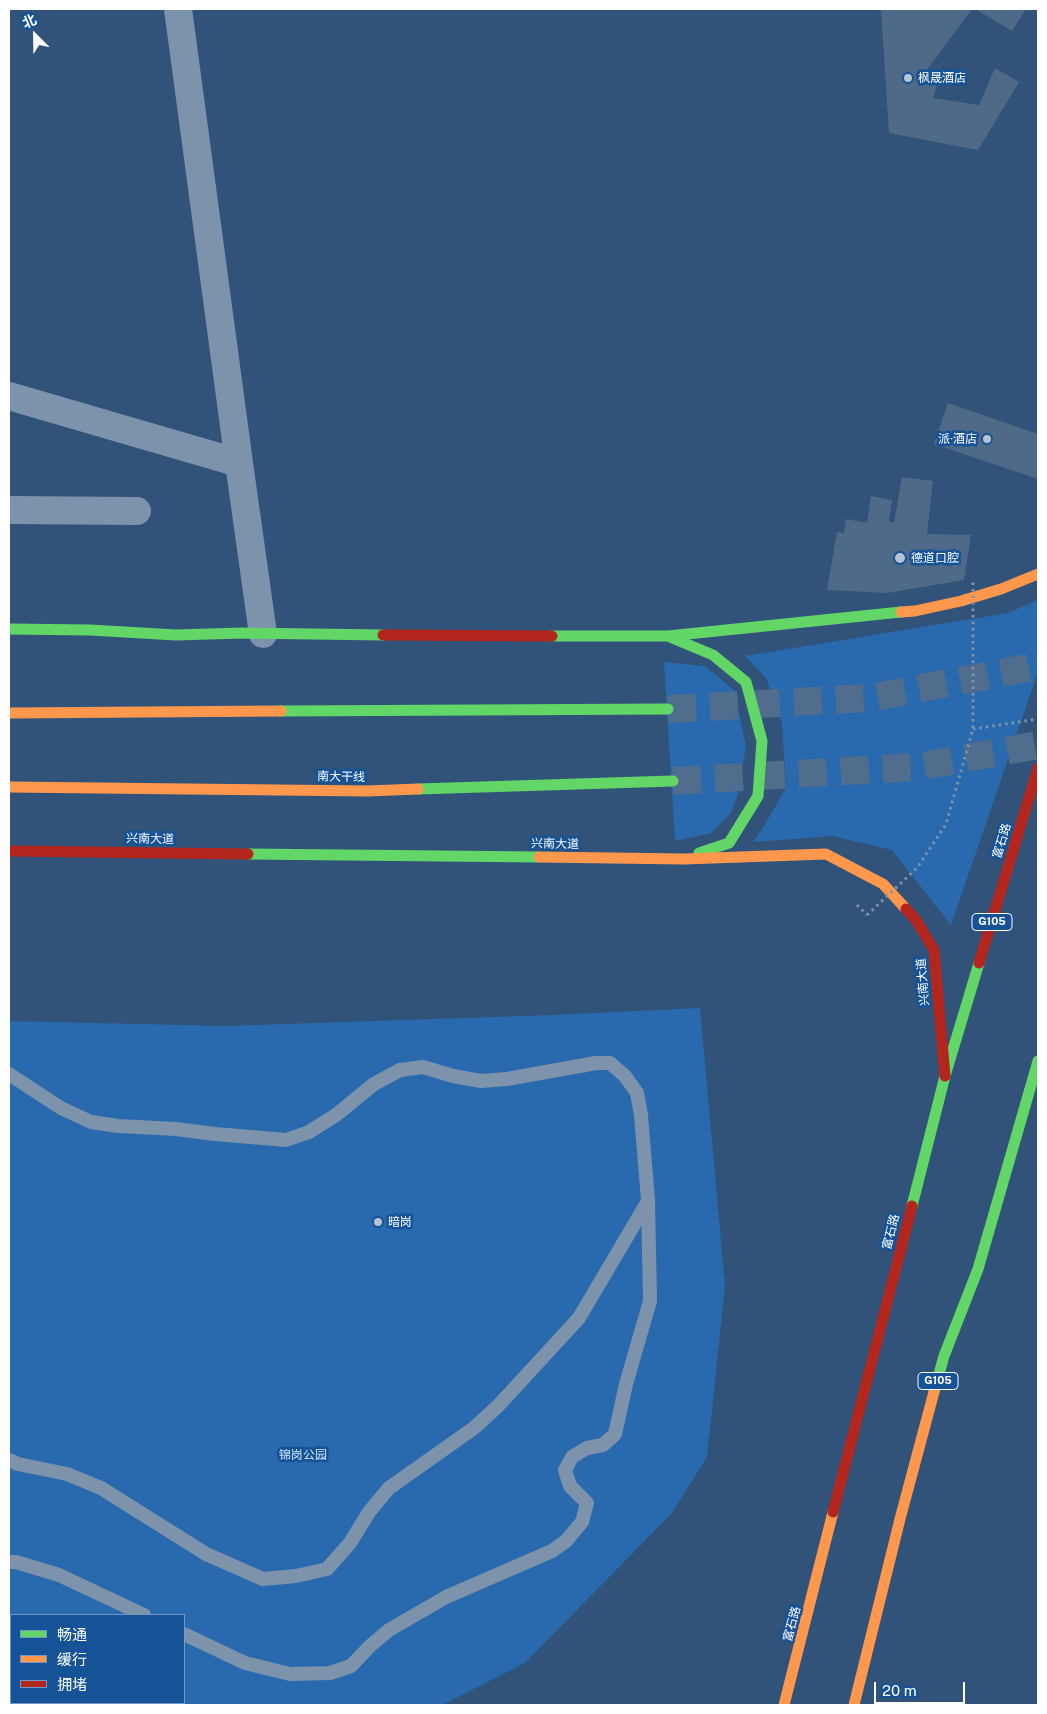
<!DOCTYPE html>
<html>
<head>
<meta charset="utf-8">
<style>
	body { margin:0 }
	#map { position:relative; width:1047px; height:1714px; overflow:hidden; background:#325379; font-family:"Public Sans","Noto Sans SC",sans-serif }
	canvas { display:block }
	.frame { position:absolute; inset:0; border:10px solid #fff; pointer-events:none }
	.legend { position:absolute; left:10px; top:1614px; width:175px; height:90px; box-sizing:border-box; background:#155296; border:1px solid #7397c0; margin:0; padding:6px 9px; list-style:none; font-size:15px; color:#fff }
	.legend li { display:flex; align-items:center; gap:10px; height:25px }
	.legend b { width:25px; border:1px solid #7397c0 }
	.north { position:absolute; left:10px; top:10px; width:50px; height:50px; -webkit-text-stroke:4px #155296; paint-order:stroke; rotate:337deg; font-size:14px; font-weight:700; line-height:20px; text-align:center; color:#fff }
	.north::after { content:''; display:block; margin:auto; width:18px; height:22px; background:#fff; clip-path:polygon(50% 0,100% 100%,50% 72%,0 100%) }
	.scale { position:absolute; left:874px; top:1682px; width:91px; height:22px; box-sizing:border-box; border:2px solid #fff; border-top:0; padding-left:6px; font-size:15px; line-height:18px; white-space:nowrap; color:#fff; -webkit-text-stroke:4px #155296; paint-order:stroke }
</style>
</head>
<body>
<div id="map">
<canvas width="1047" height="1714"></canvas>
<div class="frame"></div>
<ul class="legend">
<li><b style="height:6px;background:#63d668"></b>畅通</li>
<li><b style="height:6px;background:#ff974d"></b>缓行</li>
<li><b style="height:6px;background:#b3261e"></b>拥堵</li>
</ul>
<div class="north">北</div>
<div class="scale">20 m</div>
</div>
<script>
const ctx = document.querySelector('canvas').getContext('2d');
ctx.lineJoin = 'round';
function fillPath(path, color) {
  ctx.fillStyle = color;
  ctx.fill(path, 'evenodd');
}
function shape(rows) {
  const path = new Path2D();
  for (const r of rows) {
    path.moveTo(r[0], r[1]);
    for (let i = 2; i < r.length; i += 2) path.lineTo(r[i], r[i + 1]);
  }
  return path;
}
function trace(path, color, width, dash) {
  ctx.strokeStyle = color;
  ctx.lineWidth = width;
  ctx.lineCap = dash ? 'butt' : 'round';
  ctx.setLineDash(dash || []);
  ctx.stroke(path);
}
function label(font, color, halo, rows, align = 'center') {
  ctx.font = font + ' "Public Sans","Noto Sans SC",sans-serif';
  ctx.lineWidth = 5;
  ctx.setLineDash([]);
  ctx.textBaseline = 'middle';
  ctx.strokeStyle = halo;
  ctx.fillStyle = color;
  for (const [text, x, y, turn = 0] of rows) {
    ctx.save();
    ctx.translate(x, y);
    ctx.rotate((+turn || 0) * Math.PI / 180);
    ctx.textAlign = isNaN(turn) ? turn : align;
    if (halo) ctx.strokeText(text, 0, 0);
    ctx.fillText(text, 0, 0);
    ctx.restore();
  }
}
const green = shape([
	[1038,600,1038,672,951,925,892,850,833,836,753,842,764,826,786,788,782,723,766,678,745,656,1008,613],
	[664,662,705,666,734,690,746,746,738,795,731,813,711,833,675,841],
	[700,1008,725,1286,707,1457,671,1514,525,1663,442,1705,32,1705,28,1703,184,1703,184,1615,11,1615,11,1692,9,1690,9,1021,227,1026,552,1015]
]);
const building = shape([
	[881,9,972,9,923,75,938,81,933,98,979,105,995,68,1019,82,978,150,889,133],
	[975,9,1026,9,1012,31],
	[948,403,1038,434,1038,479,934,444],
	[902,477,933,481,927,534,971,535,964,580,887,593,827,590,837,532,844,533,846,519,867,523,871,496,892,500,889,521,894,523]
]);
const highwayTunnel = shape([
	[668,709,869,698,1038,666],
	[673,781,916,767,1038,745]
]);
const path = shape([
	[973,729,1038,719],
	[857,905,867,915]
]);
const lane = shape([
	[9,1074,61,1108,91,1122,118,1126,176,1129,215,1134,286,1140,309,1132,336,1115,374,1084,400,1070,423,1067,453,1076,481,1081,507,1079,596,1063,610,1063,625,1076,637,1093,641,1115,648,1200,650,1301,626,1384,615,1434,603,1445,587,1448,572,1457,565,1470,570,1486,587,1503,582,1522,566,1541,552,1551,446,1597,389,1630,370,1646,351,1666,330,1673,290,1674,245,1663,184,1634],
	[9,1460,18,1464,67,1474,101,1488,206,1554,263,1579,296,1576,327,1569,350,1543,369,1512,389,1488,474,1428,498,1406,579,1318,648,1201],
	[9,1562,16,1562,59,1575,144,1615]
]);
const street = shape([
	[178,9,239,463,263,634],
	[9,396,239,463],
	[9,510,137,511]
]);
const fast = shape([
	[9,629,90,630,176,635,242,633,383,635],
	[552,636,668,636,901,612],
	[670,637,713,655,746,682,762,741,758,796,729,843,699,853],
	[281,711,668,709],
	[418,789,673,781],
	[248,854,539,857],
	[912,1206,945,1076,979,963],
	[934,1392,944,1356,978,1269,1038,1061]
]);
const slow = shape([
	[901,612,915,611,961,601,1001,589,1038,574],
	[9,713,281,711],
	[9,787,368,791,418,789],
	[539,857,684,859,826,854,883,884,906,909],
	[784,1705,833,1512],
	[854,1705,900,1519,934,1392]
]);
const jam = shape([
	[383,635,552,636],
	[9,851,248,854],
	[906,909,916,920,934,950,945,1076],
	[979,963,1038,768],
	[833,1512,912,1206]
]);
const pathBridge = shape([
	[867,915,917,868,946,824,973,729,973,579]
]);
const markers = [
	[908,78,5,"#b7c3d0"],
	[987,439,5,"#b7c3d0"],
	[900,558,6,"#b7c3d0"],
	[378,1222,5,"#b7c3d0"]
];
const shields = [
	[992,922,40],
	[938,1381,40]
];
const shieldNames = [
	["G105",992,922],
	["G105",938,1381]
];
const poiNames = [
	["枫晟酒店",918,78],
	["派·酒店",977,439,"right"],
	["德道口腔",911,558],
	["暗岗",388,1222]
];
const streetNames = [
	["南大干线",341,777,1],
	["兴南大道",150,839,1],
	["富石路",1002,841,-73],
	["兴南大道",555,844,1],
	["兴南大道",923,982,-95],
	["富石路",891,1232,-76],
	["富石路",792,1624,-75]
];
const parkNames = [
	["锦岗公园",303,1455]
];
fillPath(green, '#2969ad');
fillPath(building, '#4f6a88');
trace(highwayTunnel, '#516d8d', 28, [28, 14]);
trace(path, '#7c93ab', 3, [2.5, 4]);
trace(lane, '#7c93ab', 14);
trace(street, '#7c93ab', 28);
trace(fast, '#63d668', 11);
trace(slow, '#ff974d', 11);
trace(jam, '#b3261e', 11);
trace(pathBridge, '#7c93ab', 3, [2.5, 4]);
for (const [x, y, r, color] of markers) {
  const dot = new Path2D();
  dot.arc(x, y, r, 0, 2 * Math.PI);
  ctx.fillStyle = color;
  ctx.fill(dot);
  trace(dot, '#155296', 2);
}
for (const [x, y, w] of shields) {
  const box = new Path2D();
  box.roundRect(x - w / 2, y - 8.5, w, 17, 4);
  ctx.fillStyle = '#155296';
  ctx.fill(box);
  trace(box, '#fff', 1);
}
label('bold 11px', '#fff', null, shieldNames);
label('12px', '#fff', '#155296', poiNames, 'left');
label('12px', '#fff', '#155296', streetNames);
label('12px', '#cde5fc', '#155296', parkNames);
</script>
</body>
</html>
